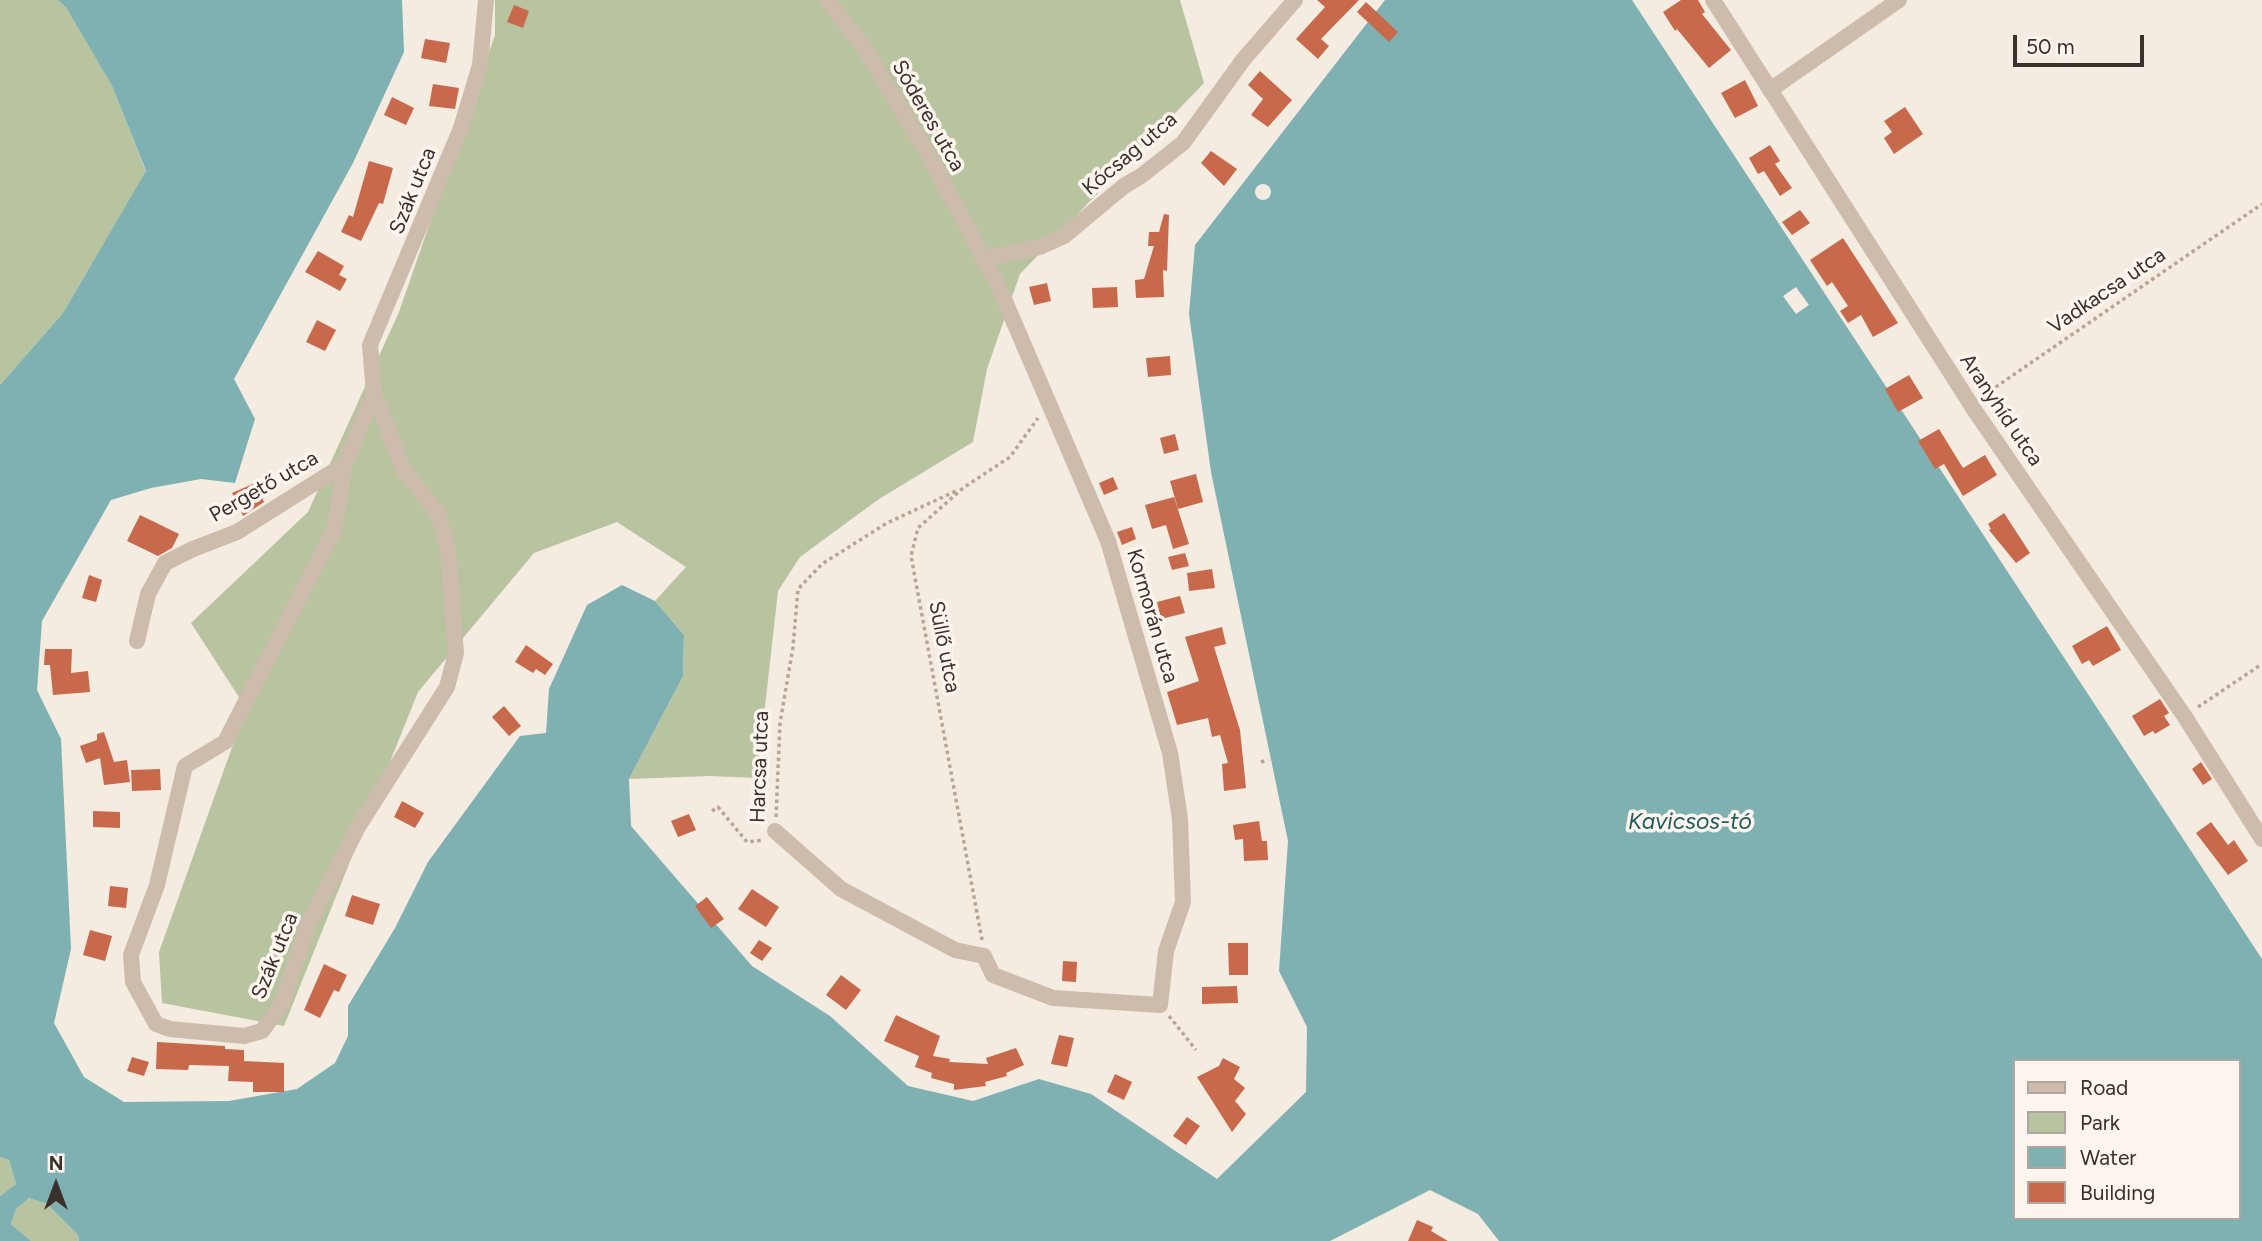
<!DOCTYPE html>
<html>
<head>
<meta charset="utf-8">
<style>
	body { margin:0 }
	#map { position:relative; width:2262px; height:1241px; overflow:hidden; background:#f4ebe1; font-family:Figtree,sans-serif }
	canvas { display:block }
	.legend { position:absolute; left:2013px; top:1059px; width:228px; height:161px; box-sizing:border-box; background:#fbf5ee; border:2px solid #aea6a0; margin:0; padding:9px 12px; list-style:none; font-size:21px; color:#3b302b }
	.legend li { display:flex; align-items:center; gap:14px; height:35px }
	.legend b { width:35px; border:2px solid #aea6a0 }
	.north { position:absolute; left:21px; top:1150px; width:70px; height:70px; -webkit-text-stroke:5px #fbf5ee; paint-order:stroke; rotate:0deg; font-size:19px; font-weight:700; line-height:28px; text-align:center; color:#3b302b }
	.north::after { content:''; display:block; margin:auto; width:24px; height:32px; background:#3b302b; clip-path:polygon(50% 0,100% 100%,50% 72%,0 100%) }
	.scale { position:absolute; left:2013px; top:35px; width:131px; height:32px; box-sizing:border-box; border:4px solid #3b302b; border-top:0; padding-left:9px; font-size:21px; line-height:24px; white-space:nowrap; color:#3b302b; -webkit-text-stroke:5px #fbf5ee; paint-order:stroke }
</style>
</head>
<body>
<div id="map">
<canvas width="2262" height="1241"></canvas>
<ul class="legend">
<li><b style="height:9px;background:#cdbbac"></b>Road</li>
<li><b style="height:19px;background:#b8c4a0"></b>Park</li>
<li><b style="height:19px;background:#7fb0b2"></b>Water</li>
<li><b style="height:19px;background:#c8694b"></b>Building</li>
</ul>
<div class="north">N</div>
<div class="scale">50 m</div>
</div>
<script>
const ctx = document.querySelector('canvas').getContext('2d');
ctx.lineJoin = 'round';
function fillPath(path, color) {
  ctx.fillStyle = color;
  ctx.fill(path, 'evenodd');
}
function shape(rows) {
  const path = new Path2D();
  for (const r of rows) {
    if (r.length === 3) {
      path.moveTo(r[0] + r[2], r[1]);
      path.arc(r[0], r[1], r[2], 0, 2 * Math.PI);
      continue;
    }
    path.moveTo(r[0], r[1]);
    for (let i = 2; i < r.length; i += 2) path.lineTo(r[i], r[i + 1]);
  }
  return path;
}
function trace(path, color, width, dash) {
  ctx.strokeStyle = color;
  ctx.lineWidth = width;
  ctx.lineCap = dash ? 'butt' : 'round';
  ctx.setLineDash(dash || []);
  ctx.stroke(path);
}
function label(font, color, halo, rows, align = 'center') {
  ctx.font = font + ' Figtree,sans-serif';
  ctx.lineWidth = 7;
  ctx.setLineDash([]);
  ctx.textBaseline = 'middle';
  ctx.strokeStyle = halo;
  ctx.fillStyle = color;
  for (const [text, x, y, turn = 0] of rows) {
    ctx.save();
    ctx.translate(x, y);
    ctx.rotate((+turn || 0) * Math.PI / 180);
    ctx.textAlign = isNaN(turn) ? turn : align;
    if (halo) ctx.strokeText(text, 0, 0);
    ctx.fillText(text, 0, 0);
    ctx.restore();
  }
}
const green = shape([
	[0,0,58,0,66,6,112,86,146,172,63,313,0,385],
	[495,0,1180,0,1204,83,1020,274,987,369,973,442,879,499,800,557,778,591,757,778,709,776,629,779,683,676,684,635,655,601,686,567,617,522,534,553,418,692,284,1026,162,1003,159,952,246,708,191,623,308,512,399,312,495,35],
	[0,1157,9,1160,16,1184,0,1196],
	[29,1198,47,1204,78,1235,79,1241,31,1241,11,1224,16,1209]
]);
const water = shape([
	[58,0,402,0,404,52,353,163,234,379,255,419,235,483,201,479,151,488,111,500,42,621,37,690,61,739,71,949,54,1023,84,1077,124,1102,229,1101,297,1089,335,1063,348,1036,348,1006,395,928,428,862,520,736,546,733,549,689,587,605,622,585,655,601,684,635,683,676,629,779,631,826,752,966,830,1016,908,1086,973,1101,1039,1079,1091,1094,1217,1179,1306,1092,1307,1027,1279,971,1288,841,1211,472,1189,314,1195,245,1385,0,1632,0,2262,959,2262,1241,1499,1241,1478,1214,1430,1190,1330,1241,79,1241,78,1235,47,1204,29,1198,16,1209,11,1224,31,1241,0,1241,0,1196,16,1184,9,1160,0,1157,0,385,63,313,146,171,112,86,66,7],
	[2015,1061,2239,1061,2239,1218,2015,1218]
]);
const pier = shape([
	[1263,192,8],
	[1796,287,1809,305,1796,314,1783,296]
]);
const building = shape([
	[1317,0,1359,0,1321,39,1329,46,1318,59,1296,39,1325,7],
	[1681,0,1698,0,1705,12,1702,14,1731,50,1709,68,1677,29,1675,31,1663,12],
	[1366,2,1398,32,1389,42,1357,12],
	[514,5,529,11,523,28,507,22],
	[425,39,450,43,446,63,421,58],
	[1260,71,1292,100,1268,127,1251,115,1263,99,1248,85],
	[1745,80,1758,106,1735,118,1721,93],
	[433,84,459,88,455,109,429,106],
	[392,97,414,108,406,125,384,115],
	[1905,107,1923,134,1894,154,1884,138,1892,132,1884,121],
	[1770,145,1780,161,1775,164,1792,188,1780,196,1764,171,1758,174,1749,158],
	[1211,151,1237,169,1224,186,1201,163],
	[369,161,393,168,383,204,379,203,361,241,341,232,349,215,353,217],
	[1800,210,1810,223,1792,235,1782,222],
	[1164,214,1169,215,1167,271,1163,270,1164,297,1136,298,1135,280,1144,279,1154,246,1148,246,1149,232,1159,232],
	[1843,238,1898,323,1873,337,1861,315,1848,323,1840,311,1848,306,1832,282,1827,286,1810,260],
	[318,251,344,266,339,275,347,279,340,291,305,272],
	[1047,283,1051,301,1034,305,1029,287],
	[1117,287,1118,307,1093,308,1092,288],
	[317,320,336,330,325,351,306,342],
	[1170,356,1171,375,1148,377,1146,358],
	[1909,375,1923,398,1898,412,1885,389],
	[1939,429,1963,468,1985,455,1997,475,1963,496,1944,464,1935,469,1918,441],
	[1175,434,1179,450,1164,454,1160,438],
	[1196,474,1203,502,1178,509,1170,481],
	[1113,477,1118,489,1104,495,1099,483],
	[255,483,264,502,243,516,232,493],
	[1174,497,1189,544,1173,549,1166,525,1152,529,1145,505],
	[2004,513,2030,553,2016,563,1989,530,1991,529,1988,524],
	[140,515,179,534,172,548,158,556,127,541],
	[1132,527,1136,539,1122,545,1117,532],
	[1185,553,1189,566,1172,570,1168,557],
	[1212,569,1215,588,1189,591,1187,573],
	[89,575,102,580,96,602,82,598],
	[1180,596,1185,613,1161,619,1157,602],
	[2107,626,2121,650,2093,666,2089,660,2082,664,2072,646],
	[1222,627,1226,644,1214,647,1240,730,1246,788,1224,791,1222,764,1228,763,1220,735,1212,737,1208,718,1177,725,1167,692,1199,681,1185,637],
	[526,645,553,664,545,675,536,669,533,673,515,662],
	[45,649,72,649,71,673,88,671,90,692,53,695,50,665,44,665],
	[2160,699,2169,713,2164,716,2170,725,2155,734,2153,731,2144,736,2132,716],
	[504,706,521,726,509,736,492,717],
	[104,732,114,762,127,760,130,782,104,785,100,758,86,763,80,746,97,740,97,734],
	[2201,762,2212,779,2203,785,2192,769],
	[160,769,161,790,132,791,131,770],
	[402,801,424,813,415,828,394,817],
	[93,811,120,812,120,828,93,827],
	[689,814,696,830,678,837,671,821],
	[1259,821,1262,841,1267,841,1268,860,1244,861,1243,839,1235,840,1233,825],
	[2211,822,2228,845,2234,840,2248,861,2228,875,2196,833],
	[110,886,128,888,126,908,108,906],
	[752,889,779,907,766,927,738,909],
	[352,895,380,904,373,925,345,916],
	[707,897,724,919,711,928,695,906],
	[90,930,112,936,105,961,83,955],
	[759,940,772,948,762,961,750,953],
	[1228,943,1248,943,1248,975,1229,975],
	[1063,961,1077,962,1076,982,1062,981],
	[324,964,347,975,339,992,334,990,320,1018,304,1010],
	[841,975,861,990,846,1010,826,995],
	[1237,986,1238,1003,1202,1004,1202,987],
	[896,1015,940,1036,933,1056,950,1059,949,1062,988,1064,986,1058,1016,1048,1024,1065,1006,1073,1007,1076,985,1082,986,1086,954,1090,954,1084,931,1078,932,1073,915,1067,919,1056,884,1041],
	[1059,1035,1074,1038,1067,1067,1051,1064],
	[157,1042,225,1046,225,1049,244,1050,244,1061,284,1063,284,1092,253,1092,253,1082,228,1081,229,1066,189,1065,188,1070,156,1069],
	[132,1057,149,1062,144,1076,127,1071],
	[1223,1058,1240,1067,1234,1079,1245,1088,1235,1101,1246,1114,1232,1132,1197,1077,1219,1066],
	[1115,1074,1132,1082,1124,1100,1107,1092],
	[1187,1117,1200,1126,1186,1145,1173,1136],
	[1417,1220,1433,1227,1431,1231,1448,1241,1408,1241]
]);
const path = shape([
	[1984,395,2262,204],
	[2198,707,2262,664],
	[1261,762,1268,760],
	[712,811,718,807,747,842,764,840],
	[776,817,780,723,793,647,798,589,822,564,887,523,958,490],
	[982,940,911,556,918,528,963,488,1010,457,1038,418],
	[1169,1016,1196,1050]
]);
const street = shape([
	[1713,0,1975,411,2185,717,2262,839],
	[1770,90,1899,0],
	[983,259,1040,247,1064,236,1124,186,1141,176,1183,143,1243,60,1295,0],
	[374,393,404,471,438,513,448,548,456,653,447,687,358,827,308,925,282,1004,262,1031,244,1036,170,1029,156,1024,133,982,131,955,157,885,185,766,225,742,334,530,345,464,374,393,370,345,461,128,480,65,486,0],
	[137,641,148,594,165,563,193,549,237,532,345,464],
	[775,831,841,889,955,950,984,956,993,975,1053,998,1160,1005,1166,951,1183,902,1180,819,1170,753,1108,541,998,285,932,161,865,49,827,0]
]);
const streetNames = [
	["Sóderes utca",928,116,60],
	["Kócsag utca",1130,154,-40],
	["Szák utca",413,191,-68],
	["Vadkacsa utca",2107,291,-34],
	["Aranyhíd utca",2001,410,56],
	["Pergető utca",264,487,-30],
	["Kormorán utca",1152,616,74],
	["Süllő utca",944,647,79],
	["Harcsa utca",760,767,-88],
	["Szák utca",275,956,-68]
];
const waterNames = [
	["Kavicsos-tó",1690,822]
];
fillPath(green, '#b8c4a0');
fillPath(water, '#7fb0b2');
fillPath(pier, '#f4ebe1');
fillPath(building, '#c8694b');
trace(path, '#b9a596', 3.5, [3.5, 3.5]);
trace(street, '#cdbbac', 16);
label('21px', '#3b302b', '#fbf5ee', streetNames);
label('italic 23px', '#1f5a5e', '#fbf5ee', waterNames);
</script>
</body>
</html>
